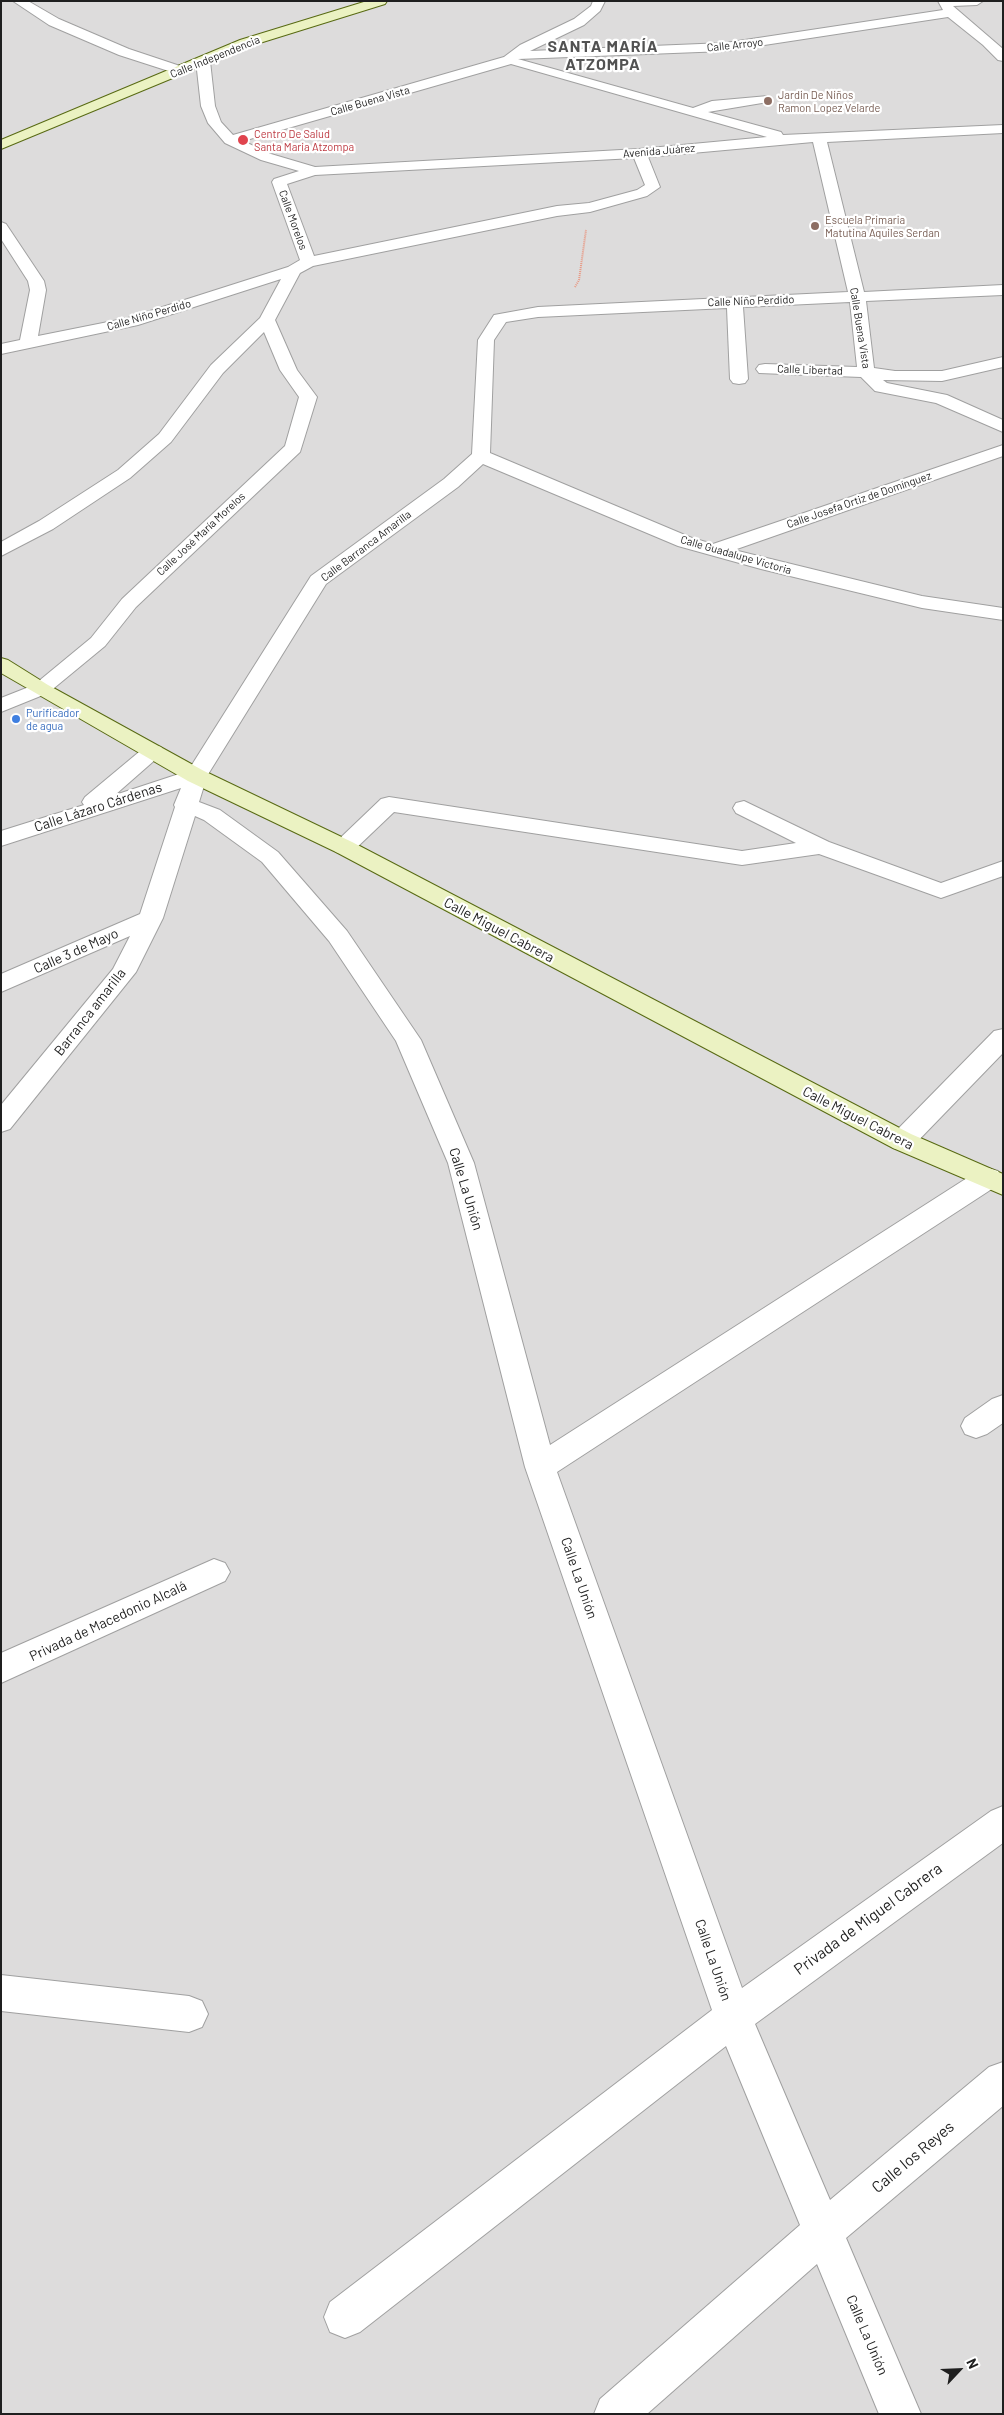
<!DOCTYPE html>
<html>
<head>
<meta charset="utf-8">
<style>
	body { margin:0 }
	#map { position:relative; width:1004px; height:2415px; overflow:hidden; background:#efede7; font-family:Barlow,sans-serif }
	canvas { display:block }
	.frame { position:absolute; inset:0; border:2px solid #1f1f1f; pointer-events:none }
	.north { position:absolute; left:934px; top:2345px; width:50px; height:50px; -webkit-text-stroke:4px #fff; paint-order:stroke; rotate:65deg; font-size:14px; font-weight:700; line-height:20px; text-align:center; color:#1f1f1f }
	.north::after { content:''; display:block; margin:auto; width:18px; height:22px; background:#1f1f1f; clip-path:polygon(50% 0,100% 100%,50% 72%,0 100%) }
</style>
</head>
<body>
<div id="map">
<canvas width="1004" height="2415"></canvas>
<div class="frame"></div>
<div class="north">N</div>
</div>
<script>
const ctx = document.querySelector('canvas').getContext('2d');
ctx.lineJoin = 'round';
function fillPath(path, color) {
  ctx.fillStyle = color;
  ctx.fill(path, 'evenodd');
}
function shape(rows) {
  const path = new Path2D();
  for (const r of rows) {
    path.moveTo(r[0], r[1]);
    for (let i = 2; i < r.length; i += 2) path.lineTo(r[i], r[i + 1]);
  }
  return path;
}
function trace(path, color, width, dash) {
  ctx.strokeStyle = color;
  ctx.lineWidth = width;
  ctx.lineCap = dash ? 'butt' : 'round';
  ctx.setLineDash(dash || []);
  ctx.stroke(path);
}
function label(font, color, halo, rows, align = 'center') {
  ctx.font = font + ' Barlow,sans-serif';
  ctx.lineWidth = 4.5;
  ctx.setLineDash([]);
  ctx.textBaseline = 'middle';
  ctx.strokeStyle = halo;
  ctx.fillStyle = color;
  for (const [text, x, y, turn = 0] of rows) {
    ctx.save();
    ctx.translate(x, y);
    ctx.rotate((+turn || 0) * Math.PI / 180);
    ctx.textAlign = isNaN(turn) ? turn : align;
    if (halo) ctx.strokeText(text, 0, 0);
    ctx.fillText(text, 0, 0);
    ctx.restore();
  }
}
const residential = shape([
	[1,1,1003,1,1003,2414,1,2414]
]);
const path = shape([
	[575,287,579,280,586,230]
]);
const street = shape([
	[13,1,28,1,59,19,129,49,186,68,188,71,181,75,119,55,49,25,13,1],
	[593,1,605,1,600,11,584,25,530,51,725,43,943,10,938,1,983,1,977,5,953,6,1003,49,1003,61,998,60,983,45,948,17,725,51,518,59,693,108,712,101,768,96,770,99,768,102,708,112,781,132,783,135,1003,125,1003,133,827,142,864,292,1003,285,1003,295,866,301,874,368,895,371,942,371,1003,357,1003,367,942,381,883,380,887,383,947,395,1003,420,1003,432,936,403,875,391,861,377,759,373,756,369,759,365,765,364,857,367,850,302,743,307,748,379,745,383,739,384,733,383,730,379,727,308,538,317,506,322,494,340,490,453,692,538,713,544,1003,445,1003,456,734,550,922,596,1003,608,1003,620,922,608,761,569,678,546,483,464,458,487,326,584,207,776,199,802,220,810,278,852,347,931,421,1040,474,1163,550,1445,978,1171,988,1168,998,1171,1002,1178,998,1185,557,1472,742,1988,991,1811,1003,1806,1003,1843,755,2024,830,2200,989,2067,1003,2062,1003,2106,846,2238,921,2414,879,2414,817,2264,647,2414,594,2414,600,2399,800,2225,726,2046,360,2332,345,2338,330,2332,324,2317,330,2302,712,2010,525,1467,448,1163,396,1041,329,941,262,862,204,820,195,816,163,918,136,972,10,1129,1,1132,1,1105,113,969,130,936,1,992,1,974,140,914,175,807,174,805,181,788,1,846,1,831,84,805,82,802,85,797,145,747,153,745,161,747,164,752,115,795,188,771,311,576,444,479,472,454,478,340,494,315,538,307,848,292,813,142,648,157,660,187,647,196,590,212,557,216,313,266,300,273,275,320,297,370,317,397,300,452,136,607,105,646,48,693,1,712,1,698,34,685,91,638,122,599,285,446,299,397,280,370,264,332,223,373,171,442,130,478,53,529,1,556,1,542,39,521,118,470,159,434,211,365,260,318,281,279,138,325,1,354,1,344,20,340,30,290,28,281,1,239,1,222,6,224,44,281,46,290,38,336,128,318,288,267,300,260,272,182,274,179,299,171,261,160,225,143,208,123,201,106,196,61,198,58,203,57,210,61,215,106,221,122,233,135,504,57,520,45,574,19,591,6,593,1],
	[511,64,767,137,639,149,315,167,271,154,243,141,511,64],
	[634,158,645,185,637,190,589,203,557,206,314,256,287,184,315,175,634,158],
	[389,797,742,851,796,843,736,813,733,808,736,803,744,801,829,842,941,883,1003,861,1003,876,941,898,819,854,742,865,394,812,352,852,344,854,336,852,332,847,336,842,381,799,389,797],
	[1003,1029,1003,1053,911,1148,902,1150,893,1148,889,1141,893,1134,994,1031,1003,1029],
	[1003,1395,1003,1423,987,1434,976,1438,965,1434,961,1426,965,1418,992,1399,1003,1395],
	[214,1559,225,1563,230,1572,225,1581,1,1683,1,1653,214,1559],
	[1,1975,189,1996,202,2001,208,2014,202,2027,189,2032,1,2011,1,1975]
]);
const secondary = shape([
	[367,1,387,1,385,4,250,46,1,149,1,140,240,40,367,1],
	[1,658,8,660,48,685,204,771,352,842,911,1134,1003,1174,1003,1195,893,1148,336,852,188,781,1,673,1,658]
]);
const markers = [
	[768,101,5,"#8d6e63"],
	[243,140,6,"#e0444e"],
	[815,226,5,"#8d6e63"],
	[16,719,5,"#3f7fe0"]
];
const farStreetnames = [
	["Calle Arroyo",735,45,-6],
	["Calle Independencia",215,57,-22],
	["Calle Buena Vista",370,101,-16],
	["Avenida Juárez",659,151,-5],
	["Calle Morelos",293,220,70],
	["Calle Niño Perdido",751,301,-2],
	["Calle Niño Perdido",149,315,-16],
	["Calle Buena Vista",860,328,81],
	["Calle Libertad",810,370,2],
	["Calle Josefa Ortiz de Domínguez",859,500,-19],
	["Calle José María Morelos",201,534,-43],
	["Calle Barranca Amarilla",366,546,-37],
	["Calle Guadalupe Victoria",736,555,16]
];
const farEducationnames = [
	["Jardin De Niños",778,95],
	["Ramon Lopez Velarde",778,108],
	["Escuela Primaria",825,220],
	["Matutina Aquiles Serdan",825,233]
];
const farHealthnames = [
	["Centro De Salud",254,134],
	["Santa Maria Atzompa",254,147]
];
const farShopnames = [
	["Purificador",26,713],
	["de agua",26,726]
];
const streetNames = [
	["Calle Lázaro Cárdenas",98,807,-18],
	["Calle Miguel Cabrera",499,930,28],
	["Calle 3 de Mayo",76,951,-24],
	["Barranca amarilla",90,1012,-52],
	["Calle Miguel Cabrera",858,1118,27],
	["Calle La Unión",466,1189,73],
	["Calle La Unión",579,1578,71],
	["Privada de Macedonio Alcalá",108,1621,-25],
	["Calle La Unión",713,1960,71],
	["Calle La Unión",867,2335,67]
];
const farDistrictnames = [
	["SANTA MARÍA",603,47],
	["ATZOMPA",603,65]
];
const nearStreetnames = [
	["Privada de Miguel Cabrera",868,1919,-36],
	["Calle los Reyes",913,2157,-40]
];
fillPath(residential, '#dddcdc');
trace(street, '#a0a0a0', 2);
trace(secondary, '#586a13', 2);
trace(path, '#e9947e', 2, [1, 1]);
fillPath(street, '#fff');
fillPath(secondary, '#ebf2c2');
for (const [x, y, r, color] of markers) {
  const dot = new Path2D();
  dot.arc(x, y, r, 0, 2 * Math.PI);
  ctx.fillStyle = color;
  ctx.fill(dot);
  trace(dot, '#fff', 2);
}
label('11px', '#1f1f1f', '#fff', farStreetnames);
label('11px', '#785e54', '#fff', farEducationnames, 'left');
label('11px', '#be3a42', '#fff', farHealthnames, 'left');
label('11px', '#366cbe', '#fff', farShopnames, 'left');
label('14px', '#1f1f1f', '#fff', streetNames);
ctx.letterSpacing = '1px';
label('bold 16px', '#525252', '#fff', farDistrictnames);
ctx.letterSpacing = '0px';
label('16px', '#1f1f1f', '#fff', nearStreetnames);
</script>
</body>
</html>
